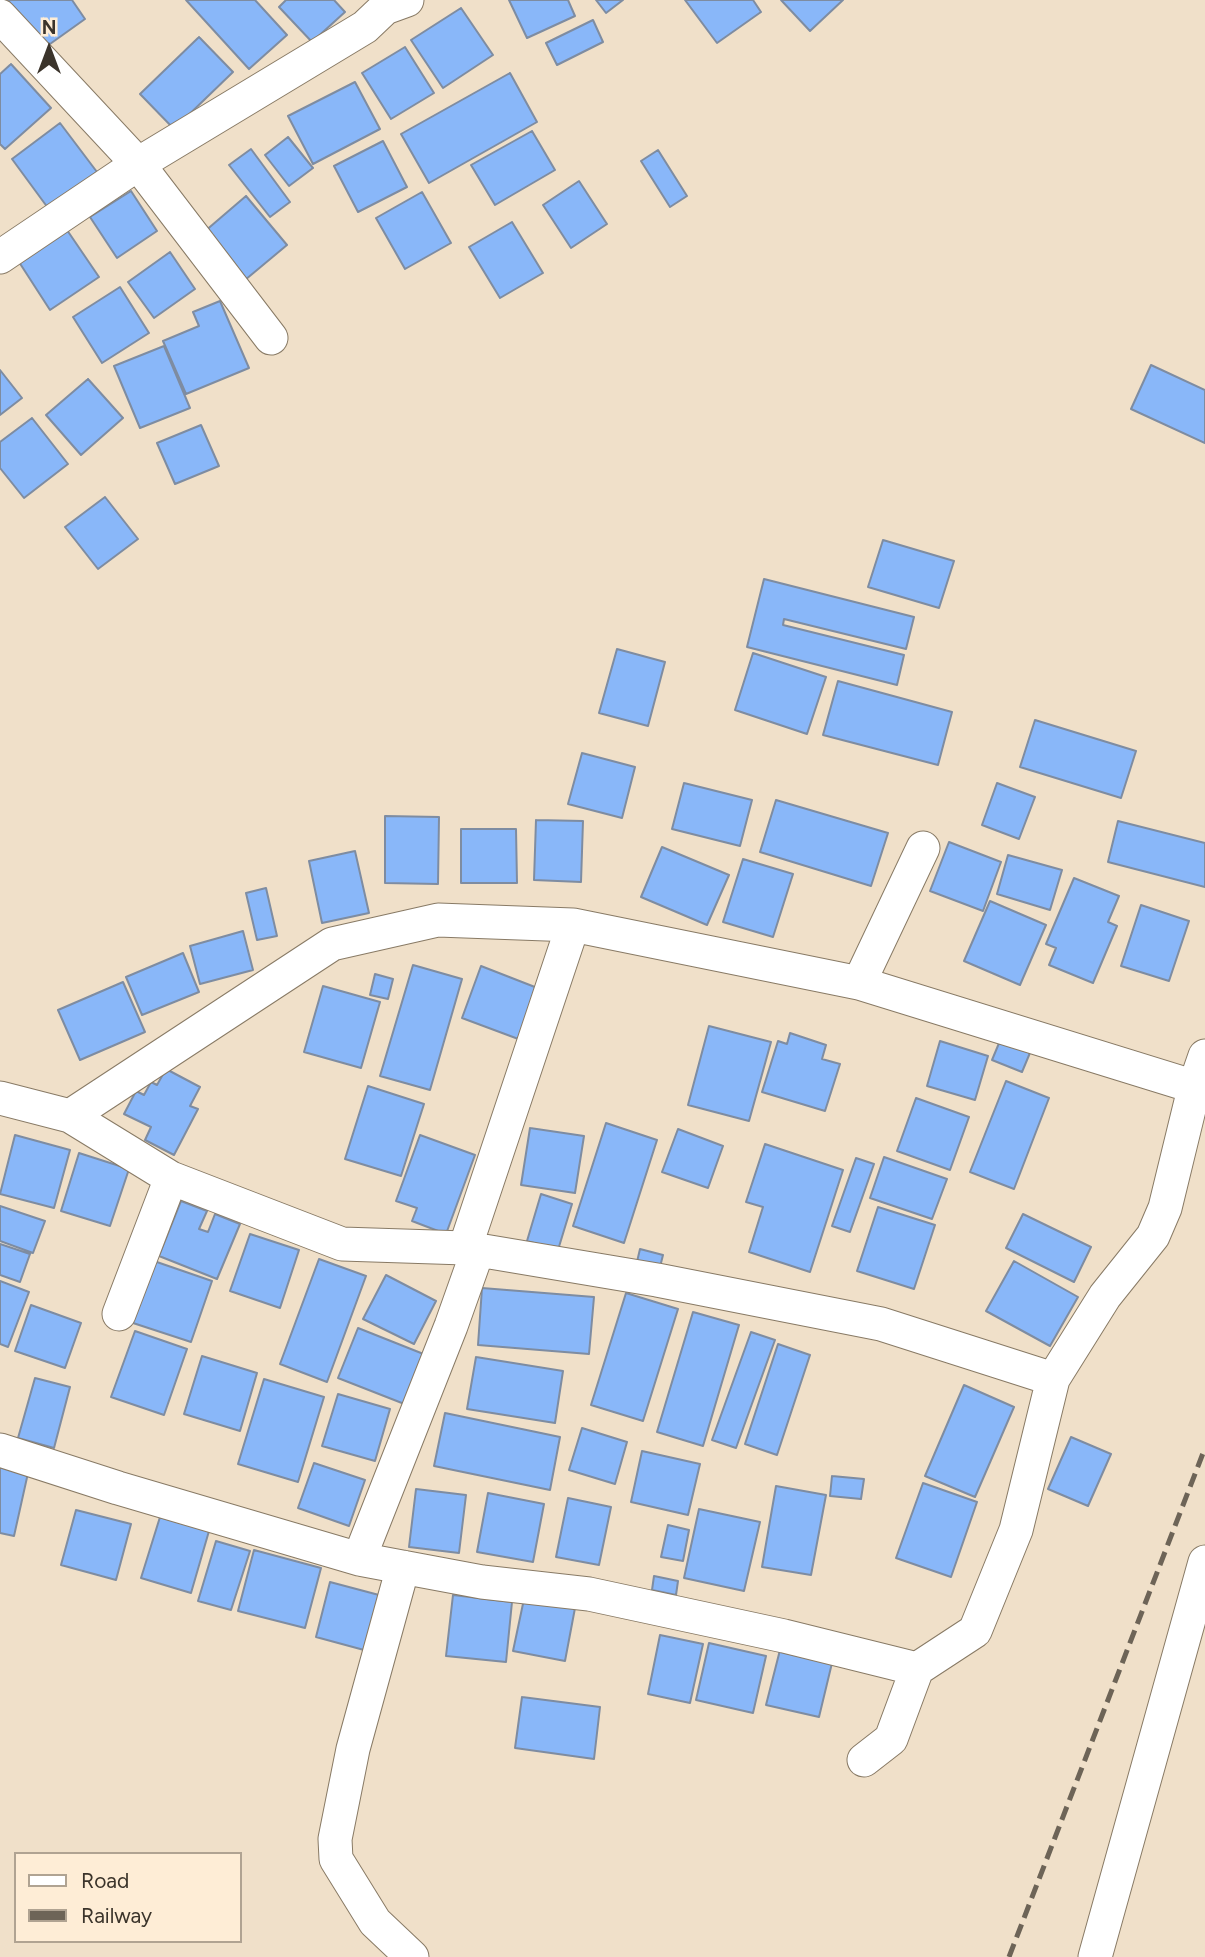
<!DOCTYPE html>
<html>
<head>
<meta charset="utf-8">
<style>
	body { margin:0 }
	#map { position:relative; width:1205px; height:1957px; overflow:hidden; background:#f0e0c9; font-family:Figtree,sans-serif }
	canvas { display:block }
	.legend { position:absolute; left:14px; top:1852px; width:228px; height:91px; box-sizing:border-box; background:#feedd6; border:2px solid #b0a392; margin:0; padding:9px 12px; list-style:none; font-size:21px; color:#3b342b }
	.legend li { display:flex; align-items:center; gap:14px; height:35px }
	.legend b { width:35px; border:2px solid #b0a392 }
	.north { position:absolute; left:14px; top:14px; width:70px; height:70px; -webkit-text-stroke:5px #feedd6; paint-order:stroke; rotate:0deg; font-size:19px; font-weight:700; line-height:28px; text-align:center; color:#3b342b }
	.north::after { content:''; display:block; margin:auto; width:24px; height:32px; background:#3b342b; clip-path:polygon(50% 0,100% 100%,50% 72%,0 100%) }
</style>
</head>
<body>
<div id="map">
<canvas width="1205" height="1957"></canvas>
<ul class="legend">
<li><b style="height:9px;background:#fff"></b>Road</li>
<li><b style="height:9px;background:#6d6457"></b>Railway</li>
</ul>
<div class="north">N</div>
</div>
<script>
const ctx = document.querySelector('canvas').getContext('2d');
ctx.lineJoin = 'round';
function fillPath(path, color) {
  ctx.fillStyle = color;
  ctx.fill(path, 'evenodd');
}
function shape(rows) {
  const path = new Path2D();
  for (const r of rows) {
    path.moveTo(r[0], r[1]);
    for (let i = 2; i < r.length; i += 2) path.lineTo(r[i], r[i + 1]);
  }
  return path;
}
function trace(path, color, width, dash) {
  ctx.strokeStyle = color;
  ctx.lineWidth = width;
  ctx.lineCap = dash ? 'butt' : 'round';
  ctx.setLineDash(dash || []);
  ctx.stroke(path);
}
const building = shape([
	[8,0,72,0,85,19,43,49,8,0],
	[186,0,255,0,287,35,249,69,186,0],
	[286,0,334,0,345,12,312,42,279,7,286,0],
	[509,0,568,0,575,16,527,38,509,0],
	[596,0,623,0,606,13,596,0],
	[685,0,753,0,761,12,717,43,685,0],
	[781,0,843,0,810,31,781,0],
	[461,8,493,55,443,88,411,40,461,8],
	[593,20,603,42,557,65,546,43,593,20],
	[199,37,233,72,174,129,140,94,199,37],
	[405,47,434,93,391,119,362,73,405,47],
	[11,64,51,108,5,149,0,144,0,74,11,64],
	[510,73,537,122,429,183,401,134,510,73],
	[355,82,380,129,313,164,288,116,355,82],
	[60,123,97,172,48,208,12,159,60,123],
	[532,131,555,170,495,205,471,165,532,131],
	[288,137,313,168,289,186,265,155,288,137],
	[383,141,407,187,358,212,334,166,383,141],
	[251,149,290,202,270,217,229,165,251,149],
	[658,150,687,196,670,207,641,161,658,150],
	[579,181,607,224,571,248,543,205,579,181],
	[131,191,157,231,117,258,90,217,131,191],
	[422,192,451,243,405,269,376,218,422,192],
	[246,196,287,245,245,280,204,232,246,196],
	[512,222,543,273,500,298,469,247,512,222],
	[67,230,99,277,50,310,19,262,67,230],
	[170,252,195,289,154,318,128,282,170,252],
	[120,287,149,333,102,363,73,317,120,287],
	[220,301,249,368,186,394,163,341,199,326,193,312,220,301],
	[164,346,190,408,140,428,114,366,164,346],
	[1151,365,1205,390,1205,443,1131,409,1151,365],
	[0,370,22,398,0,415,0,370],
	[88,379,123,418,81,455,46,415,88,379],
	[32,418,68,464,24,498,0,468,0,442,32,418],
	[201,425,219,466,175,484,157,443,201,425],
	[105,497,138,539,98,569,65,527,105,497],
	[883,540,954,561,939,608,868,587,883,540],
	[764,579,914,617,906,649,784,619,783,625,904,655,897,685,747,647,764,579],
	[617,649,665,662,648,726,599,713,617,649],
	[753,653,826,677,807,734,735,710,753,653],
	[838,681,952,712,938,765,823,735,838,681],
	[1035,720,1136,751,1121,798,1020,767,1035,720],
	[582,753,635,767,622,818,568,804,582,753],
	[684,783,752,800,740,846,672,829,684,783],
	[997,783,1035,797,1019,839,982,825,997,783],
	[776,800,888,833,871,886,760,852,776,800],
	[385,816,439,817,438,884,385,883,385,816],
	[536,820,583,821,581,882,534,880,536,820],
	[1118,821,1205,843,1205,887,1108,862,1118,821],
	[461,829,516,829,517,883,461,883,461,829],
	[949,842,1001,862,983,911,930,891,949,842],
	[662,847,729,875,707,925,641,897,662,847],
	[355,851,369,913,322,923,309,861,355,851],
	[1008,855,1062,870,1050,910,997,894,1008,855],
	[743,859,793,874,773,937,723,922,743,859],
	[1074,878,1119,896,1108,922,1117,926,1093,983,1049,965,1056,948,1046,944,1074,878],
	[266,888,277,936,257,940,246,893,266,888],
	[990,901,1046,925,1020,985,964,961,990,901],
	[1141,905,1189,921,1169,981,1121,966,1141,905],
	[243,931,253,970,200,984,190,946,243,931],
	[183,953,199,992,142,1015,126,977,183,953],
	[413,965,462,979,430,1090,380,1076,413,965],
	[481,966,540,989,521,1040,462,1018,481,966],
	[375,974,393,979,388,999,370,995,375,974],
	[123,982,145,1032,80,1060,58,1010,123,982],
	[323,986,380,1002,361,1068,304,1052,323,986],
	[709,1026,771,1042,749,1121,688,1105,709,1026],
	[790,1033,826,1045,822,1059,840,1064,825,1111,762,1092,778,1041,787,1044,790,1033],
	[1002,1036,1032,1048,1022,1072,992,1060,1002,1036],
	[940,1041,988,1056,975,1100,927,1086,940,1041],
	[166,1069,200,1087,190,1106,198,1109,174,1155,145,1140,151,1127,124,1114,136,1091,144,1095,151,1082,157,1085,166,1069],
	[1006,1081,1049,1098,1014,1189,970,1172,1006,1081],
	[368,1086,424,1104,401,1176,345,1159,368,1086],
	[916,1098,969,1117,950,1170,897,1151,916,1098],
	[606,1123,657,1140,624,1243,573,1226,606,1123],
	[530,1128,584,1136,575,1193,521,1185,530,1128],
	[678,1129,723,1146,708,1188,662,1172,678,1129],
	[15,1135,70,1150,54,1208,0,1194,15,1135],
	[420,1135,475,1155,446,1234,412,1221,417,1208,396,1201,420,1135],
	[765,1144,843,1170,810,1272,749,1252,763,1207,746,1202,765,1144],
	[79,1153,129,1169,110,1226,61,1211,79,1153],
	[884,1157,947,1179,932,1219,870,1198,884,1157],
	[856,1158,874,1164,850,1232,832,1226,856,1158],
	[541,1194,572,1204,558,1250,527,1241,541,1194],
	[181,1201,207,1211,199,1229,208,1232,215,1214,240,1224,217,1279,159,1256,181,1201],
	[0,1206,45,1221,33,1253,0,1241,0,1206],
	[878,1207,935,1225,914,1289,857,1271,878,1207],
	[1023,1214,1091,1247,1074,1282,1006,1248,1023,1214],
	[250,1234,299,1250,280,1308,230,1291,250,1234],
	[0,1244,30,1254,20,1282,0,1275,0,1244],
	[640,1249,663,1255,659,1271,636,1266,640,1249],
	[319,1259,366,1276,327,1382,280,1364,319,1259],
	[151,1260,212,1281,191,1342,130,1322,151,1260],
	[1014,1261,1078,1297,1050,1346,986,1311,1014,1261],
	[386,1275,436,1301,414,1344,363,1319,386,1275],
	[0,1281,29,1292,8,1347,0,1344,0,1281],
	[482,1288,594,1297,589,1354,478,1345,482,1288],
	[626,1293,678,1309,643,1421,591,1405,626,1293],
	[31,1305,81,1323,65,1368,15,1351,31,1305],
	[693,1312,739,1325,703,1446,657,1432,693,1312],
	[358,1328,426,1355,407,1405,338,1378,358,1328],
	[135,1331,187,1349,164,1415,111,1397,135,1331],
	[751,1332,775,1340,736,1448,712,1440,751,1332],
	[778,1344,810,1355,777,1455,745,1444,778,1344],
	[202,1356,257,1373,240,1431,184,1414,202,1356],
	[476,1357,563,1371,555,1423,467,1409,476,1357],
	[35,1378,70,1387,54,1448,18,1438,35,1378],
	[264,1379,324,1397,298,1482,238,1464,264,1379],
	[964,1385,1014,1407,975,1497,925,1476,964,1385],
	[338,1394,390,1409,375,1461,322,1446,338,1394],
	[445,1413,560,1437,550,1490,434,1466,445,1413],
	[582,1428,627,1442,615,1484,569,1470,582,1428],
	[1071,1437,1111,1454,1088,1506,1048,1489,1071,1437],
	[642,1451,700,1464,688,1515,631,1502,642,1451],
	[314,1463,365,1480,349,1526,298,1508,314,1463],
	[0,1467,28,1473,14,1536,0,1533,0,1467],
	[832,1476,864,1479,861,1499,830,1496,832,1476],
	[923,1483,977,1502,951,1577,896,1558,923,1483],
	[776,1486,826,1495,811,1575,762,1567,776,1486],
	[416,1489,466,1495,459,1553,409,1547,416,1489],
	[488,1493,544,1504,533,1562,477,1552,488,1493],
	[568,1498,611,1507,599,1565,556,1557,568,1498],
	[699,1509,760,1522,744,1591,684,1578,699,1509],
	[76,1510,131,1524,116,1580,61,1565,76,1510],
	[160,1517,209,1531,191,1593,141,1578,160,1517],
	[668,1525,689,1530,683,1561,661,1557,668,1525],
	[216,1541,250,1551,231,1610,198,1601,216,1541],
	[254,1550,321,1568,305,1628,238,1611,254,1550],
	[654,1576,678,1581,676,1595,652,1590,654,1576],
	[330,1582,379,1595,364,1650,316,1637,330,1582],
	[453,1595,512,1602,506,1662,446,1656,453,1595],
	[524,1599,575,1608,565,1661,513,1651,524,1599],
	[660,1635,703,1644,690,1703,648,1694,660,1635],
	[709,1643,766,1656,753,1713,696,1700,709,1643],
	[780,1650,832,1663,819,1717,766,1705,780,1650],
	[522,1697,600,1707,594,1759,515,1748,522,1697]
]);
const street = shape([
	[0,16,138,164,271,338],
	[0,257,138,164,365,27,385,8,407,0],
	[859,983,923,848],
	[0,1098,70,1116,171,1178,342,1244,465,1248,478,1250],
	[70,1116,332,944,438,920,573,925,859,983,1205,1090],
	[465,1248,573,925],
	[119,1314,171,1178],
	[0,1450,118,1488,359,1559,482,1582,589,1594,784,1636,917,1669,975,1631,1016,1530,1053,1379],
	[359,1559,451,1326,478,1250,657,1280,881,1324,1053,1379,1105,1296,1153,1236,1165,1208,1195,1085,1205,1056],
	[403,1567,353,1749,335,1839,336,1859,375,1922,412,1957],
	[864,1760,891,1739,917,1669],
	[1095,1957,1205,1562]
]);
const rail = shape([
	[1009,1957,1205,1448]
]);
fillPath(building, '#89b7f9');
trace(building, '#7e8ca1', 2);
trace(street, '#887a65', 35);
trace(street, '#fff', 33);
trace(rail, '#6d6457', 5, [14, 7]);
</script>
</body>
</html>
